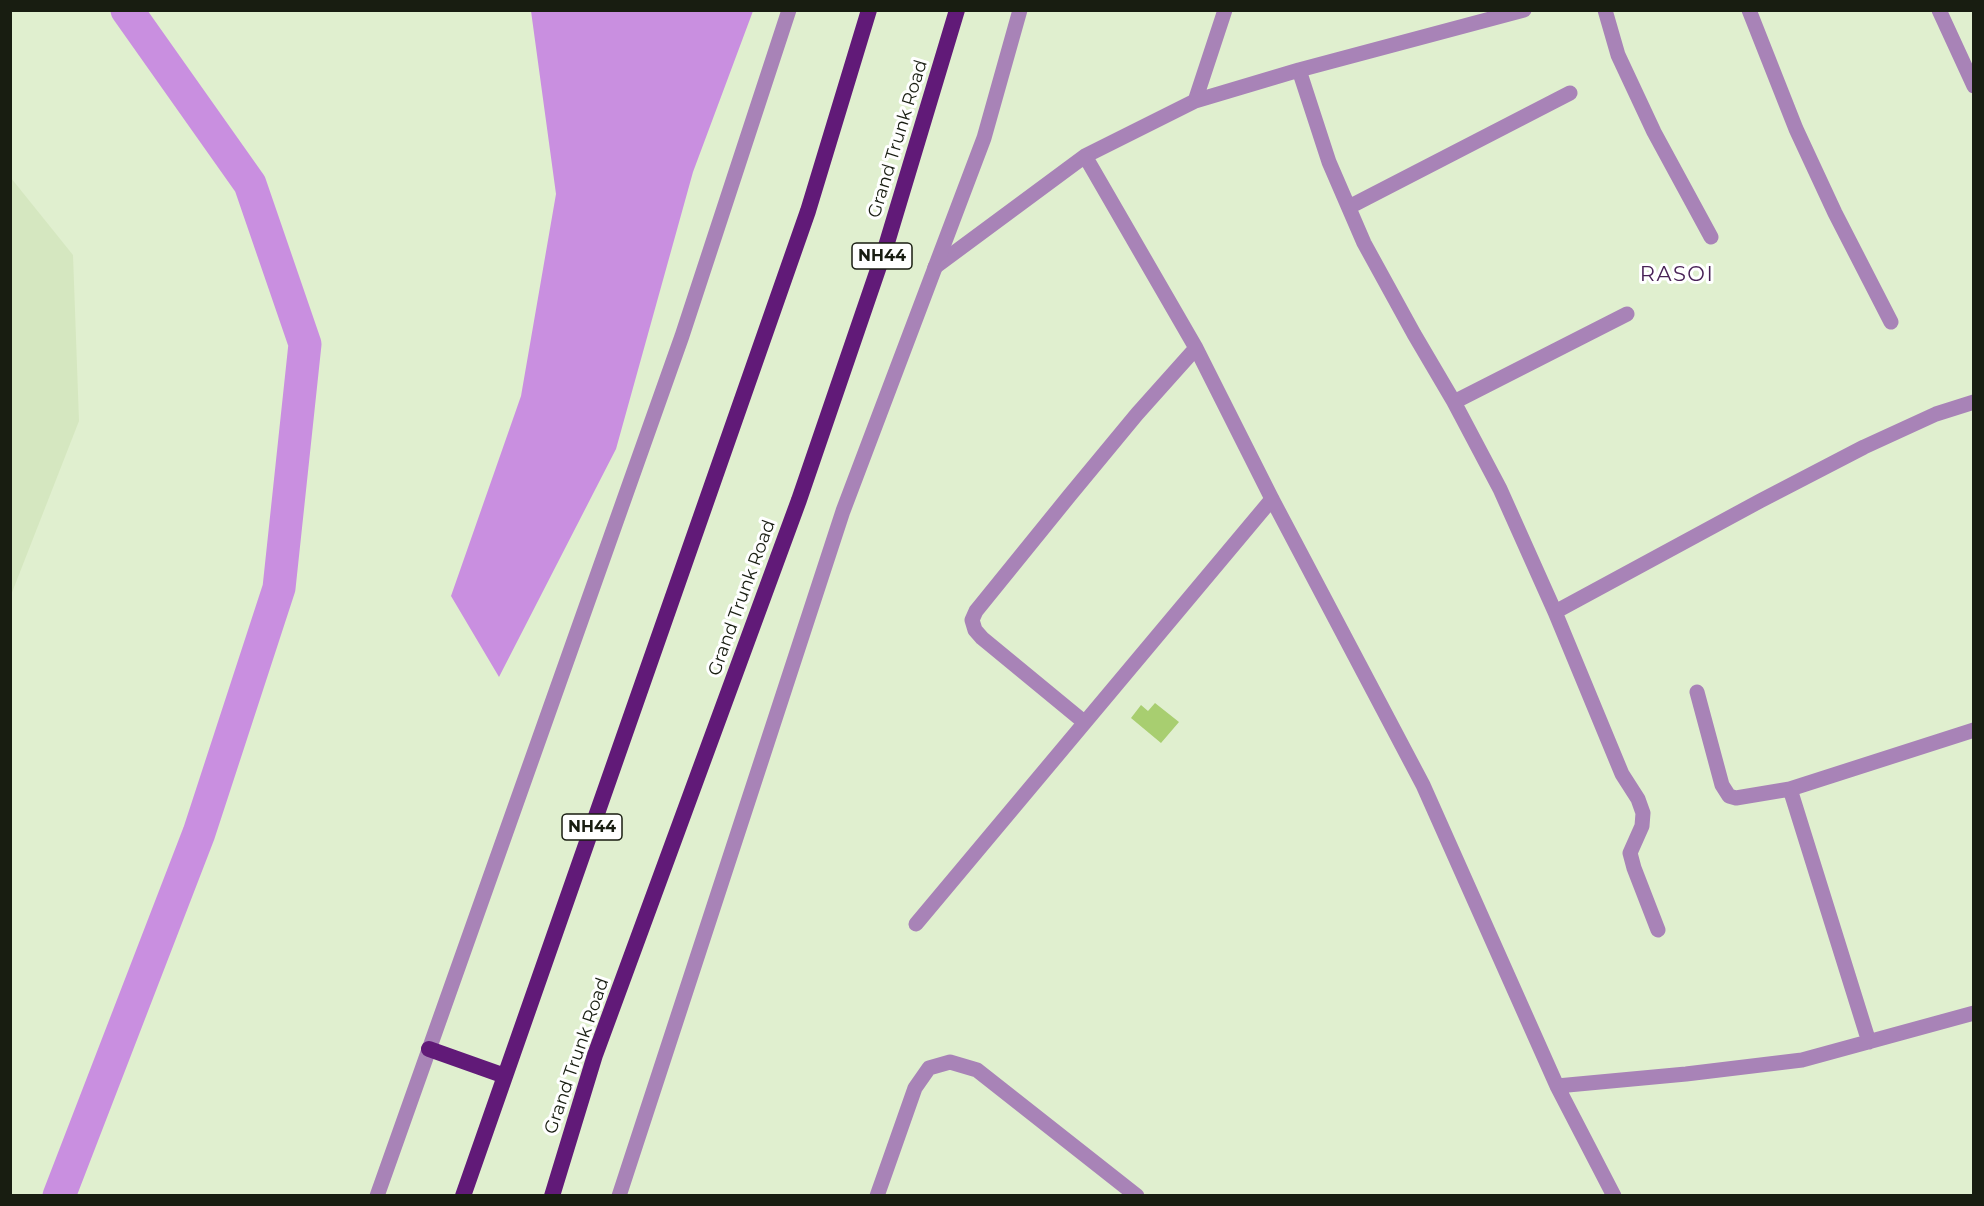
<!DOCTYPE html>
<html>
<head>
<meta charset="utf-8">
<style>
	body { margin:0 }
	#map { position:relative; width:1984px; height:1206px; overflow:hidden; background:#e0efcf; font-family:Montserrat,sans-serif }
	canvas { display:block }
	.frame { position:absolute; inset:0; border:12px solid #181d11; pointer-events:none }
</style>
</head>
<body>
<div id="map">
<canvas width="1984" height="1206"></canvas>
<div class="frame"></div>
</div>
<script>
const ctx = document.querySelector('canvas').getContext('2d');
ctx.lineJoin = 'round';
function fillPath(path, color) {
  ctx.fillStyle = color;
  ctx.fill(path, 'evenodd');
}
function shape(rows) {
  const path = new Path2D();
  for (const r of rows) {
    path.moveTo(r[0], r[1]);
    for (let i = 2; i < r.length; i += 2) path.lineTo(r[i], r[i + 1]);
  }
  return path;
}
function trace(path, color, width, dash) {
  ctx.strokeStyle = color;
  ctx.lineWidth = width;
  ctx.lineCap = dash ? 'butt' : 'round';
  ctx.setLineDash(dash || []);
  ctx.stroke(path);
}
function label(font, color, halo, rows, align = 'center') {
  ctx.font = font + ' Montserrat,sans-serif';
  ctx.lineWidth = 6;
  ctx.setLineDash([]);
  ctx.textBaseline = 'middle';
  ctx.strokeStyle = halo;
  ctx.fillStyle = color;
  for (const [text, x, y, turn = 0] of rows) {
    ctx.save();
    ctx.translate(x, y);
    ctx.rotate((+turn || 0) * Math.PI / 180);
    ctx.textAlign = isNaN(turn) ? turn : align;
    if (halo) ctx.strokeText(text, 0, 0);
    ctx.fillText(text, 0, 0);
    ctx.restore();
  }
}
const built = shape([
	[11,178,73,255,79,421,11,595]
]);
const water = shape([
	[531,11,753,11,693,172,616,449,499,677,451,596,521,396,556,194]
]);
const canal = shape([
	[59,1196,199,833,279,588,305,344,250,184,127,10]
]);
const building = shape([
	[1155,703,1179,722,1161,743,1131,718,1141,705,1148,711]
]);
const service = shape([
	[877,1196,915,1088,929,1068,950,1062,977,1070,1137,1196]
]);
const minor = shape([
	[1605,10,1618,55,1654,132,1711,237],
	[1749,10,1796,129,1835,213,1891,322],
	[1939,10,1974,86],
	[1299,70,1329,162,1364,243,1414,334,1454,402,1500,489,1555,612,1622,774,1638,799,1643,813,1642,826,1630,853,1634,868,1658,930],
	[1195,101,1225,10],
	[1085,156,1196,348,1272,499,1423,785,1557,1086,1614,1196],
	[1349,207,1570,93],
	[935,267,1085,156,1195,101,1299,70,1524,10],
	[1454,402,1627,314],
	[1555,612,1760,501,1864,447,1936,414,1974,402],
	[1697,692,1722,785,1729,796,1736,798,1790,789,1974,730],
	[1084,722,982,638,975,630,972,620,976,611,1070,495,1137,414,1196,348],
	[1790,789,1869,1042],
	[916,924,1272,499],
	[1557,1086,1686,1074,1802,1060,1974,1013]
]);
const tertiary = shape([
	[377,1196,682,336,789,10],
	[619,1196,843,511,984,138,1020,10]
]);
const trunk = shape([
	[429,1049,505,1076],
	[463,1196,808,211,869,10],
	[552,1196,595,1055,799,500,886,246,957,10]
]);
const shields = [
	[882,256,60],
	[592,827,60]
];
const shieldNames = [
	["NH44",882,256],
	["NH44",592,827]
];
const streetNames = [
	["Grand Trunk Road",898,139,-73],
	["Grand Trunk Road",742,598,-70],
	["Grand Trunk Road",577,1056,-71]
];
const quarterNames = [
	["RASOI",1677,275]
];
fillPath(built, '#d5e7c0');
fillPath(water, '#c98fe0');
trace(canal, '#c98fe0', 33);
fillPath(building, '#a8ce70');
trace(service, '#a883b7', 15);
trace(minor, '#a883b7', 15);
trace(tertiary, '#a883b7', 15);
trace(trunk, '#611a78', 16);
for (const [x, y, w] of shields) {
  const box = new Path2D();
  box.roundRect(x - w / 2, y - 13, w, 26, 4.5);
  ctx.fillStyle = '#fff';
  ctx.fill(box);
  trace(box, '#181d11', 1.5);
}
label('bold 16px', '#181d11', null, shieldNames);
label('18px', '#181d11', '#fff', streetNames);
ctx.letterSpacing = '1.5px';
label('21px', '#482156', '#fff', quarterNames);
ctx.letterSpacing = '0px';
</script>
</body>
</html>
